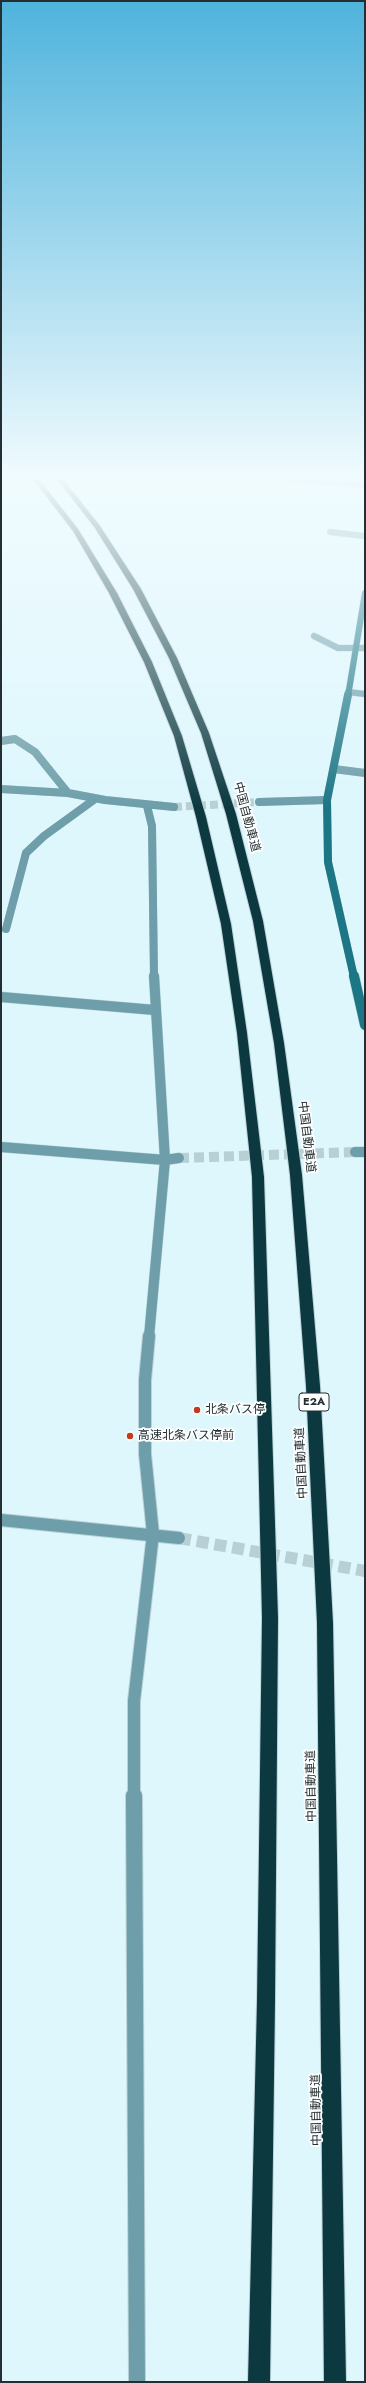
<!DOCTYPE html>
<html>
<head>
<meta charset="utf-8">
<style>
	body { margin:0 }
	#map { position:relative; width:366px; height:2383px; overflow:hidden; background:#ddf7fd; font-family:Jost,sans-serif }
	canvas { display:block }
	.frame { position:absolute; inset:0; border:2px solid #232f32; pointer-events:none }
</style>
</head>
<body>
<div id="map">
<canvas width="366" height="2383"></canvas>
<div class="frame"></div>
</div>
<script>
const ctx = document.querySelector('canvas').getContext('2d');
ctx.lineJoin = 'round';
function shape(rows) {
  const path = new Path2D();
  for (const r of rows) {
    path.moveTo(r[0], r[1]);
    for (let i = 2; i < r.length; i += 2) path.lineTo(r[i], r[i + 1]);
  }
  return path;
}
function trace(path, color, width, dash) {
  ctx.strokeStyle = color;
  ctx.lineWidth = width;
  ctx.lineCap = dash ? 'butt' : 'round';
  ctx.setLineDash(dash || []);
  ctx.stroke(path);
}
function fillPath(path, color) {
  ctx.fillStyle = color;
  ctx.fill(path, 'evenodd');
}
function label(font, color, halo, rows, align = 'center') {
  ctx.font = font + ' Jost,"Noto Sans JP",sans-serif';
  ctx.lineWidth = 3.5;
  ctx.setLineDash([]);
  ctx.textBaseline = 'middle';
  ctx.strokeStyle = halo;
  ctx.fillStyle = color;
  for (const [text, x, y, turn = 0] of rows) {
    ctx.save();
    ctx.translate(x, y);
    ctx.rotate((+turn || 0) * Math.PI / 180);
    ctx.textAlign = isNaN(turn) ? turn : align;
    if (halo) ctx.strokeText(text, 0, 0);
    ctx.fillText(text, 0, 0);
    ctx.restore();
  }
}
const streetTunnelFar2 = shape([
	[174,807,259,802]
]);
const streetTunnelFar1 = shape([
	[179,1158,355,1152]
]);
const streetTunnel = shape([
	[179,1538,365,1571]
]);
const streetFar4 = shape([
	[262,474,302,480,365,485],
	[352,474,365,478],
	[330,532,365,536],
	[314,636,338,648,365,648],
	[348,692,365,694]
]);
const streetFar3 = shape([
	[1,741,15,739,35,752,68,793],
	[334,769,365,773],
	[1,789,68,793,105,800,174,807],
	[259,802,327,800],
	[147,806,152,826,154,977],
	[6,929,26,853,44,836,95,799]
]);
const streetFar2 = shape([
	[1,997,155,1010],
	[1,1147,165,1160,179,1158],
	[355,1152,365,1152],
	[149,1337,165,1160,154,976]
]);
const streetFar1 = shape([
	[1,1520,179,1538],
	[134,1797,134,1701,153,1534,145,1454,145,1380,149,1336]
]);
const street = shape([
	[134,1796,137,2382]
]);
const secondaryFar2 = shape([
	[348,696,365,593]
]);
const secondaryFar1 = shape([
	[348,695,327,800,328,862,354,977]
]);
const secondary = shape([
	[354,976,365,1025]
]);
const highway = shape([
	[29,474,35,474,78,529,117,593,152,662,182,736,206,817,231,924,247,1033,264,1177,278,1618,275,2001,270,2382,248,2382,257,2001,262,1618,252,1177,237,1033,221,924,196,817,174,736,144,662,109,593,73,531,29,474],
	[53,474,59,474,100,526,141,589,177,658,209,733,236,814,263,921,284,1043,302,1175,320,1386,333,1623,346,2382,324,2382,317,1623,306,1386,290,1175,274,1043,253,921,226,814,201,733,169,658,133,589,95,528,53,474]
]);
const markers = [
	[197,1410,4,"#c43920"],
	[130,1436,4,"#c43920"]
];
const shields = [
	[314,1402,30]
];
const shieldNames = [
	["E2A",314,1402]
];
const streetNames = [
	["中国自動車道",246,817,75],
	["中国自動車道",306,1137,83],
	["中国自動車道",302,1463,-93],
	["中国自動車道",312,1786,-91],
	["中国自動車道",317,2110,-91]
];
const poiNames = [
	["北条バス停",205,1410],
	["高速北条バス停前",138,1436]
];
trace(streetTunnelFar2, '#b8cfd4', 8, [8, 4]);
trace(streetTunnelFar1, '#b8cfd4', 10, [10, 5]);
trace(streetTunnel, '#b8cfd4', 12, [12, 6]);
trace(streetFar4, '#bcd3d8', 7);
trace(streetFar3, '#bcd3d8', 8);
trace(streetFar2, '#bcd3d8', 11);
trace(streetFar1, '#bcd3d8', 14);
trace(street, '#bcd3d8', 18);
trace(secondaryFar2, '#bcd3d8', 7);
trace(secondaryFar1, '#bcd3d8', 8);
trace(secondary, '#bcd3d8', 11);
trace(highway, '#bcd3d8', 2);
trace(streetFar4, '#6d9ea9', 6);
trace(streetFar3, '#6d9ea9', 8);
trace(streetFar2, '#6d9ea9', 10);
trace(streetFar1, '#6d9ea9', 12);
trace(street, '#6d9ea9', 16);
trace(secondaryFar2, '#1d7685', 6);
trace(secondaryFar1, '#1d7685', 8);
trace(secondary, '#1d7685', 10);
fillPath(highway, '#0c3840');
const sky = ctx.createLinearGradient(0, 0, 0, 808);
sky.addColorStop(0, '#4fb3dc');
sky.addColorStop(0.59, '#f0fbfe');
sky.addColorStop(1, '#f0fbfe00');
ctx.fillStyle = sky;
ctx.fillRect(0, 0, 366, 808);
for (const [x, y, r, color] of markers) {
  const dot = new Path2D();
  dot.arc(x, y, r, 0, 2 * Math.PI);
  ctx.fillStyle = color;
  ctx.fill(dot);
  trace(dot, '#fff', 1.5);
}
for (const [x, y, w] of shields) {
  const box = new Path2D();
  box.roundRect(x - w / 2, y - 9, w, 18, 3);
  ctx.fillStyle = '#fff';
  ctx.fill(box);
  trace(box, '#232f32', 1);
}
label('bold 11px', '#232f32', null, shieldNames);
label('12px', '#232f32', '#fff', streetNames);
label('12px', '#232f32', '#fff', poiNames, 'left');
</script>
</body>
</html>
